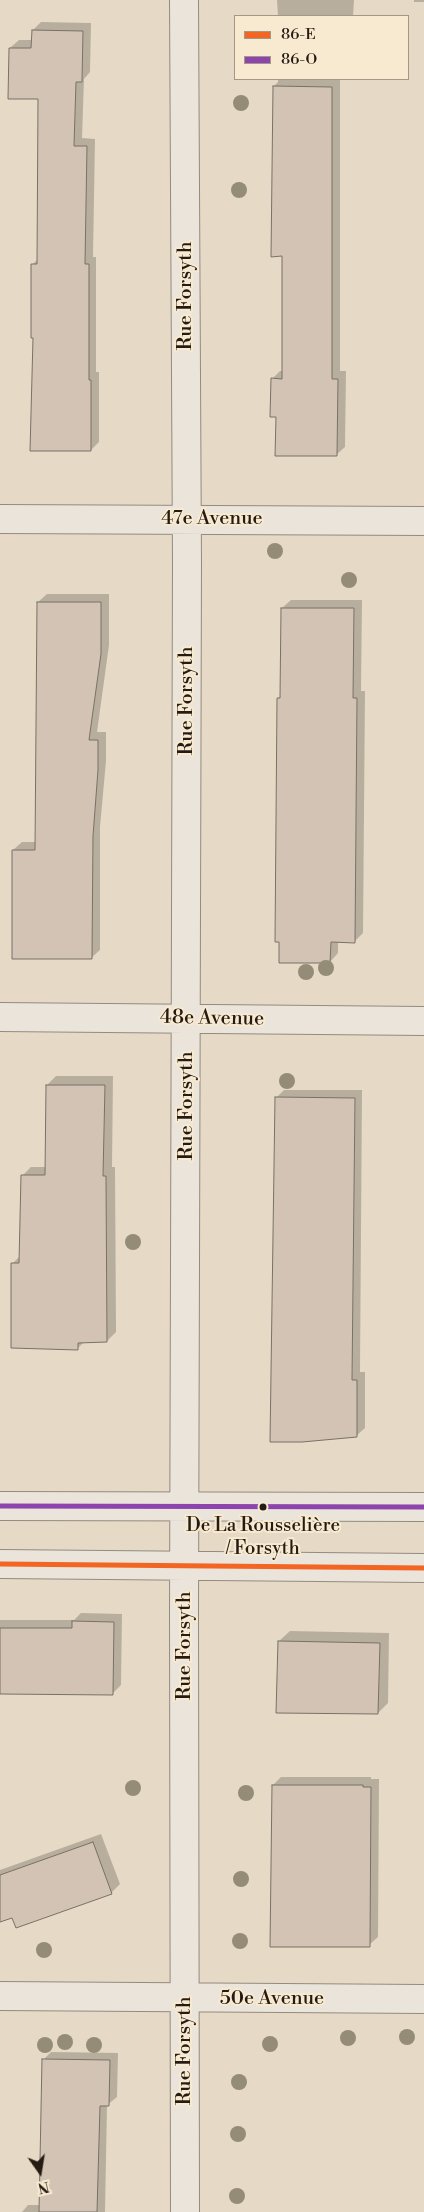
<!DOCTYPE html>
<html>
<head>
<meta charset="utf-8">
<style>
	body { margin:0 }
	#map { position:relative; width:424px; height:2212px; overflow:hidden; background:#e6dac6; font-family:"Libre Bodoni",serif }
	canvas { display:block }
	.legend { position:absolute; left:234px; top:15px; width:175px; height:65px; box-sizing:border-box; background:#f8ead1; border:1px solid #a49785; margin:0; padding:6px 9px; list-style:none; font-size:15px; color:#251b12 }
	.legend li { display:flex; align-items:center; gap:10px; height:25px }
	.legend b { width:25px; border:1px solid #a49785 }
	.north { position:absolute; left:15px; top:2147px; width:50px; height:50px; -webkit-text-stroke:4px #f8ead1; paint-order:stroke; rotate:167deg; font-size:14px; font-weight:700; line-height:20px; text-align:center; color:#251b12 }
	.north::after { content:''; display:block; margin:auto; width:18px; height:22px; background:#251b12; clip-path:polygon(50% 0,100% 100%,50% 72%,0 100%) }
</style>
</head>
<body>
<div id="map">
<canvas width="424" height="2212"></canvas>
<ul class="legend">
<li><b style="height:6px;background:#f26522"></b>86-E</li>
<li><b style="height:6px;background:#8e44ad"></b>86-O</li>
</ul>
<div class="north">N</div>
</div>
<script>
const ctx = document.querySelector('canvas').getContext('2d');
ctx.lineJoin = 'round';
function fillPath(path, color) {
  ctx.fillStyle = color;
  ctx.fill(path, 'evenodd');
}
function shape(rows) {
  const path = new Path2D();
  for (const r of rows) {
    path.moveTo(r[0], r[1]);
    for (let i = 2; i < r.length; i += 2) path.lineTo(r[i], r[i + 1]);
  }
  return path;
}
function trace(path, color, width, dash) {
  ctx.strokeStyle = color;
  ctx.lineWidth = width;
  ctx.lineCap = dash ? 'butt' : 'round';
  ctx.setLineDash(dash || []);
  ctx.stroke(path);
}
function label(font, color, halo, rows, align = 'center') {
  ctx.font = font + ' "Libre Bodoni",serif';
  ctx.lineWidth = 4;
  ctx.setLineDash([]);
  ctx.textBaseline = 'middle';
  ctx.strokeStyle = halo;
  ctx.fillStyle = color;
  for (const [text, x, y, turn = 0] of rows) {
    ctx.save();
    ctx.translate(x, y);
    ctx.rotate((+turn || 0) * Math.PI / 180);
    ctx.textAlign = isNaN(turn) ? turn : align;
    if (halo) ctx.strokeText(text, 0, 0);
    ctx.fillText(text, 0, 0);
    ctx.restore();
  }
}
const shadow = shape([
	[277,0,354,0,353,16,278,16],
	[414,0,424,0,424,2,414,2],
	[41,22,91,23,90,72,84,79,82,138,95,139,93,257,96,257,96,372,99,372,99,442,91,450,34,337,32,265,38,259,39,98,10,48,19,40,33,40,33,30],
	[278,79,340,79,340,371,346,371,345,447,336,455,277,416,272,379,280,371,283,371,283,255,274,86,278,82],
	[47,594,109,594,109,645,97,732,106,732,106,761,100,827,100,950,91,958,13,850,22,842,37,842,38,602],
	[291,600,362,600,361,691,365,691,363,933,355,941,338,941,338,953,330,962,278,699,281,696,282,608],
	[56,1076,113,1076,112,1167,115,1167,116,1332,107,1341,84,1342,77,1349,12,1264,21,1255,22,1176,31,1167,47,1167,47,1085],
	[284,1090,362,1090,360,1372,365,1372,365,1428,356,1436,276,1098],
	[81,1613,122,1614,121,1685,113,1693,0,1693,0,1620,74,1620],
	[290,1631,389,1633,388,1703,378,1713,279,1641],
	[281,1777,371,1777,371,1779,379,1779,378,1937,369,1945,273,1785],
	[101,1834,120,1884,111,1893,0,1921,0,1870],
	[51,2052,118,2053,117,2097,107,2105,105,2212,22,2212,28,2205,40,2205,43,2060]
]);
const building = shape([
	[32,30,83,31,82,82,76,82,74,146,87,146,85,264,89,264,89,380,91,380,91,451,30,451,33,338,31,338,31,264,37,264,38,99,8,99,9,48,31,48,32,30],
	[273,86,332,87,332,379,338,379,337,456,275,456,276,417,270,417,271,378,282,379,282,256,271,257,273,86],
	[37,602,101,602,101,654,89,740,98,740,98,770,93,836,92,959,12,959,12,850,35,850,37,602],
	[281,608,354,608,353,698,357,698,355,943,331,942,330,963,279,963,279,942,275,942,277,698,280,698,281,608],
	[46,1085,105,1085,103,1176,106,1176,107,1342,78,1343,78,1350,11,1348,11,1263,19,1263,21,1175,45,1175,46,1085],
	[275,1097,355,1098,352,1380,357,1380,357,1437,302,1442,270,1442,275,1097],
	[72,1621,114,1622,113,1695,0,1694,0,1628,72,1628,72,1621],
	[278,1641,380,1643,378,1714,276,1713,278,1641],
	[272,1785,363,1785,363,1787,371,1787,370,1947,270,1947,272,1785],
	[93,1842,112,1894,16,1928,12,1918,0,1922,0,1875,93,1842],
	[42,2059,110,2060,109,2106,100,2106,97,2212,39,2212,42,2059]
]);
const minor = shape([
	[184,0,187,562,184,1612,185,2212],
	[0,519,424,521],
	[0,1017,424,1021],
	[0,1506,424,1507],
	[0,1564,424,1568],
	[0,1996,424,1999]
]);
const bus1 = shape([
	[0,1564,424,1568]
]);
const bus2 = shape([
	[0,1506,424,1507]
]);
const trees = [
	[241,103],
	[239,190],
	[275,551],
	[349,580],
	[326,968],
	[306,972],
	[287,1081],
	[133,1242],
	[133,1788],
	[246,1793],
	[241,1879],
	[240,1941],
	[44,1950],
	[407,2037],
	[348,2038],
	[65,2042],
	[270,2044],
	[45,2045],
	[94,2045],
	[239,2082],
	[238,2134],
	[237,2196]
];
const markers = [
	[263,1507,4.5,"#251b12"]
];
const busNames = [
	["De La Rousselière",263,1526],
	["/ Forsyth",263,1549]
];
const streetNames = [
	["Rue Forsyth",186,296,-90],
	["47e Avenue",212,519],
	["Rue Forsyth",187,701,-90],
	["48e Avenue",212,1019,1],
	["Rue Forsyth",187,1106,-90],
	["Rue Forsyth",185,1646,-90],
	["50e Avenue",272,1999],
	["Rue Forsyth",185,2051,-90]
];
fillPath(shadow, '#0003');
fillPath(building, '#d2c3b4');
trace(building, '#797166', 1);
trace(minor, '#948b7f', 30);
trace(minor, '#eae4da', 28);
trace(bus1, '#f26522', 5);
trace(bus2, '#8e44ad', 5);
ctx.fillStyle = '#958c77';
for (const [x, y] of trees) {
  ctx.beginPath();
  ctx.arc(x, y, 8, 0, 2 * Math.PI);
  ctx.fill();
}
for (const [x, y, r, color] of markers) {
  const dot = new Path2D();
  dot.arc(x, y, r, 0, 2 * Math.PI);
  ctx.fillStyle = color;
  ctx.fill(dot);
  trace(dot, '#f8ead1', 2);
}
label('19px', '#251b12', '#f8ead1', busNames);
label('20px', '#251b12', '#f8ead1', streetNames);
</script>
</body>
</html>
